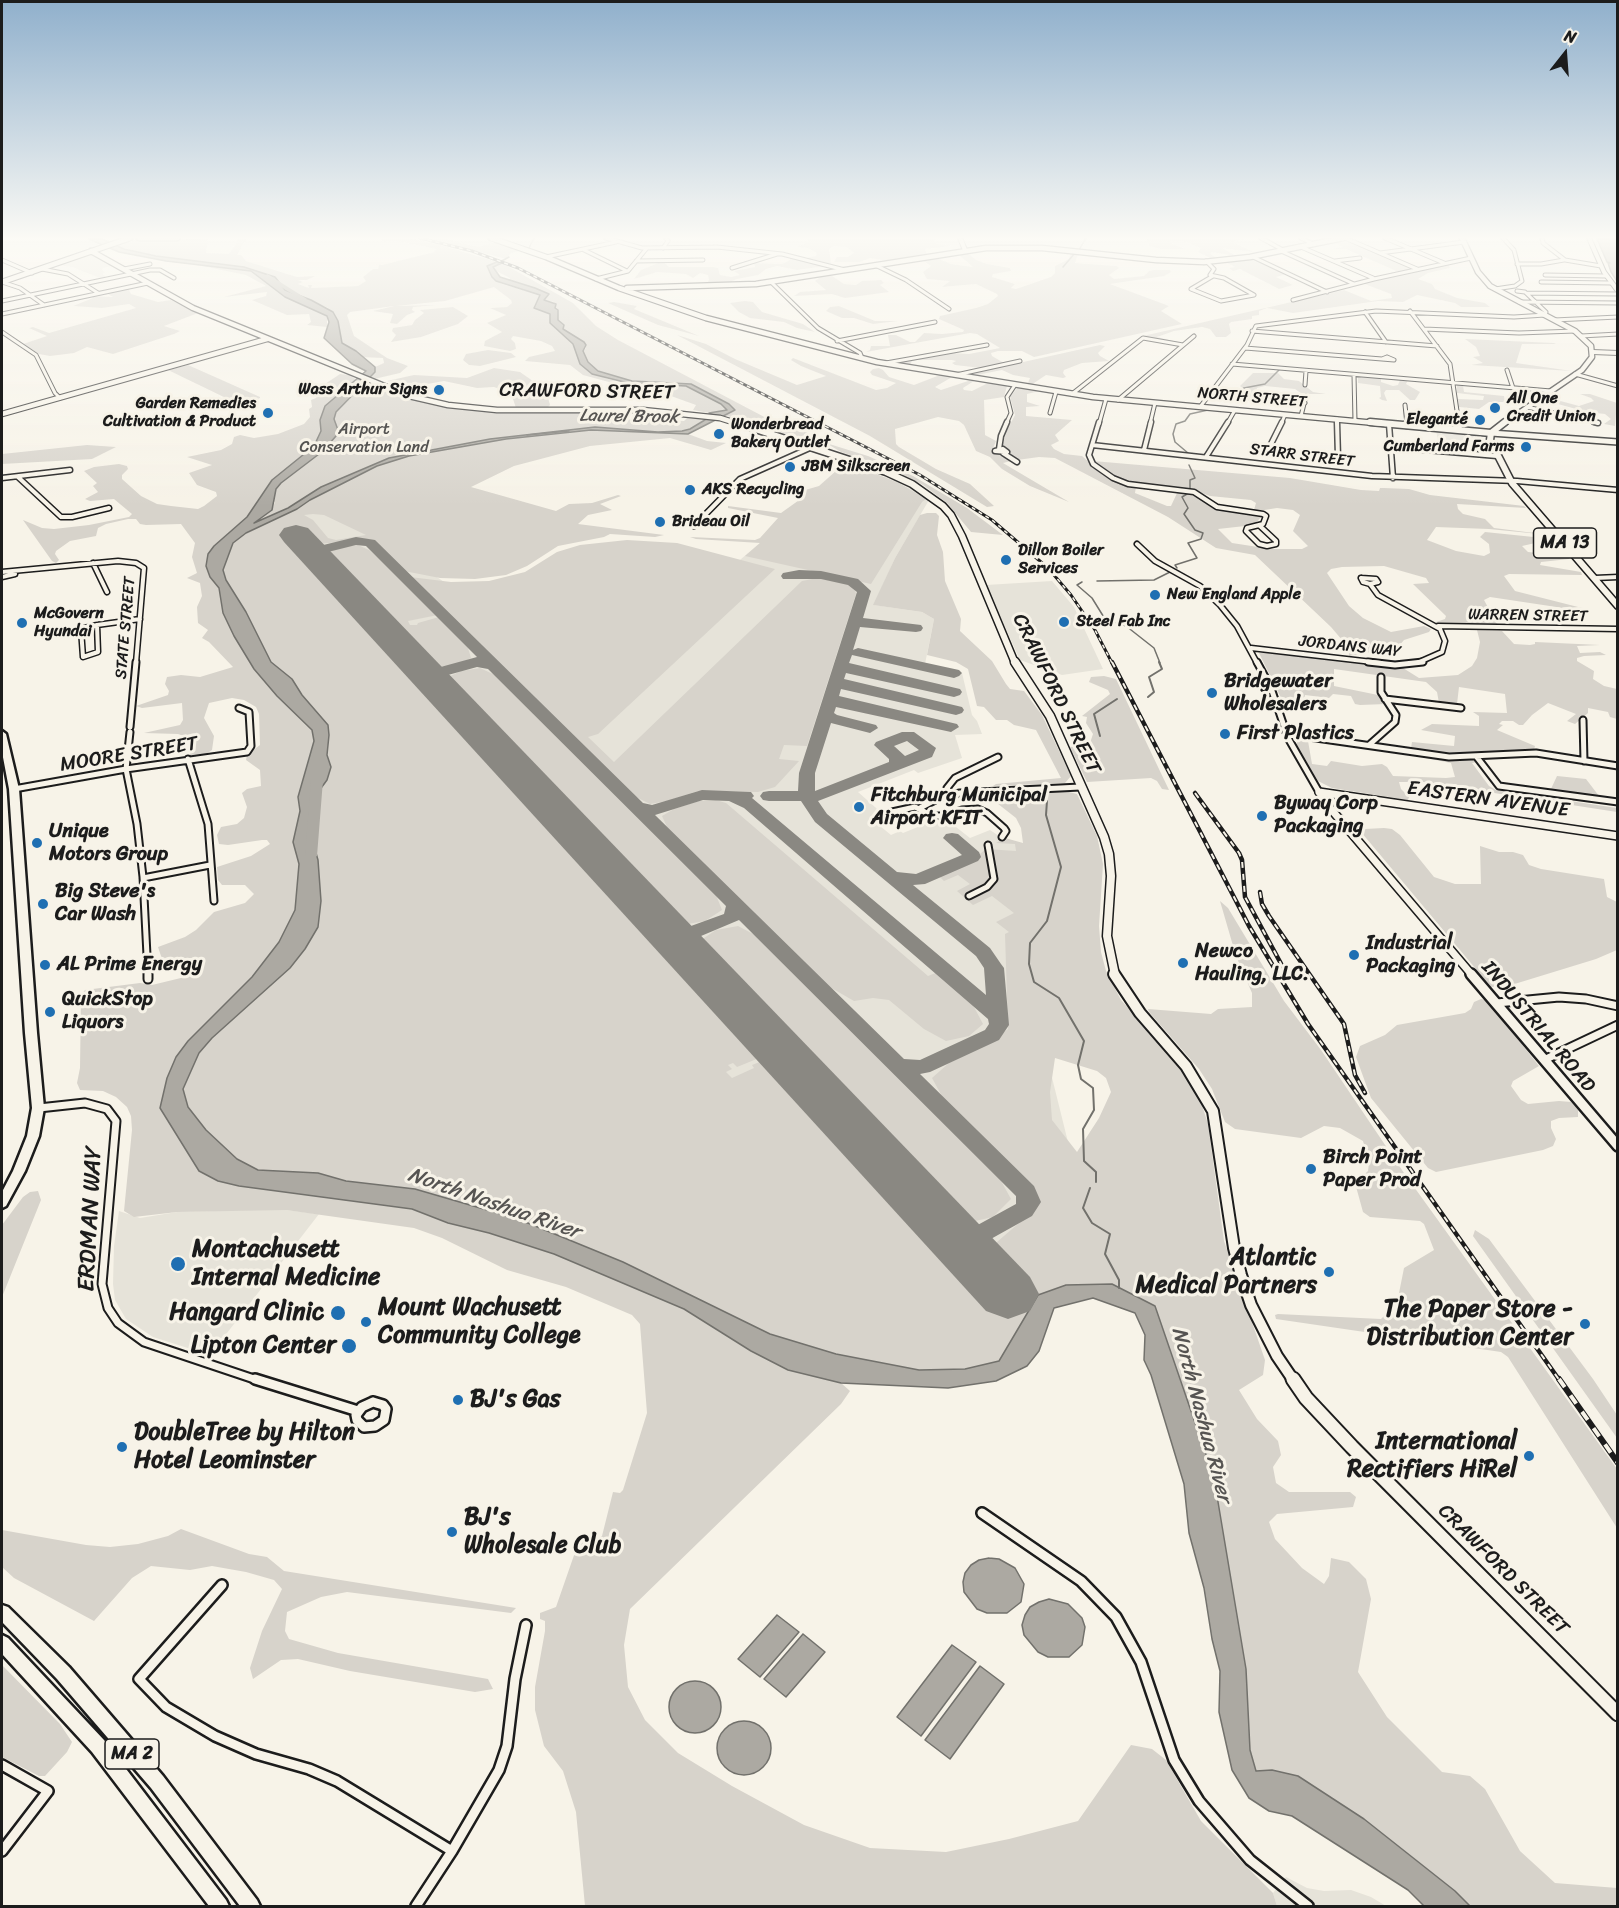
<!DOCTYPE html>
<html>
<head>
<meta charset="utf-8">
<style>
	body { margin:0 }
	#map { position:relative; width:1619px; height:1908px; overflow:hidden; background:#f7f3e8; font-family:Sriracha,sans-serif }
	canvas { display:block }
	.frame { position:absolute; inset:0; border:3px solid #1c1c1c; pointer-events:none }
	.north { position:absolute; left:1535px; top:24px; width:60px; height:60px; -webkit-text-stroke:4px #f7f3e8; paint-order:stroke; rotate:17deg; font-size:16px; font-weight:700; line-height:24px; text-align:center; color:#1c1c1c }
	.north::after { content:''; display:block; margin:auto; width:21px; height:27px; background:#1c1c1c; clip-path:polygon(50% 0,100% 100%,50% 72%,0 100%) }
</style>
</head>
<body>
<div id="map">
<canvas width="1619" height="1908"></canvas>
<div class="frame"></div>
<div class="north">N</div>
</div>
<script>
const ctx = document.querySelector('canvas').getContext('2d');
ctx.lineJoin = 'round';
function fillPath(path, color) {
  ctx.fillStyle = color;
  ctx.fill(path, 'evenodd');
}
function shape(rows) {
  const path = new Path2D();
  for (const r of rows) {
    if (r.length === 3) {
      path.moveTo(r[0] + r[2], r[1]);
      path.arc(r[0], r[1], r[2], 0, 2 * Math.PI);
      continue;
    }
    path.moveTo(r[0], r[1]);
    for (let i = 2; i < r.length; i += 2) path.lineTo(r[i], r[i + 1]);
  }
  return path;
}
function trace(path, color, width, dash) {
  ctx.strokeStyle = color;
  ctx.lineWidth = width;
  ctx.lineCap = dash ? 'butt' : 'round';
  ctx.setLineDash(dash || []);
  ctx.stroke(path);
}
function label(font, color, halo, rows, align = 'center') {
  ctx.font = font + ' Sriracha,sans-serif';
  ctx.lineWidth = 6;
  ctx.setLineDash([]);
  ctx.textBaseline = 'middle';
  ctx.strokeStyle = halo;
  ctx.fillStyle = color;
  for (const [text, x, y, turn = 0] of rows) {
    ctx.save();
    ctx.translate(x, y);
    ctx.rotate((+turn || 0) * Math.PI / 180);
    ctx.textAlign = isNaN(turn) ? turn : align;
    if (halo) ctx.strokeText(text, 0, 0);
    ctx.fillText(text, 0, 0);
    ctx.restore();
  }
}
const built = shape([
	[85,254,92,254,113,266,103,268,102,270,105,272,103,274,106,277,100,278,72,267,57,265],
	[1436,430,1479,435,1487,449,1438,441],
	[885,477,913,490,929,500,895,558,874,605,922,612,934,619,925,664,962,673,972,715,977,721,982,734,955,735,962,758,918,773,914,770,858,792,884,815,874,821,891,835,900,831,903,833,940,818,943,821,947,820,970,838,990,830,999,836,1023,844,1032,997,1100,1271,1000,1304,959,1302,298,966,254,586,303,507,333,514,416,563,514,629,727,571,821,491],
	[1052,581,1074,607,1103,669,1062,675,1020,660,986,585],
	[250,1210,286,1210,319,1214,210,1355,153,1337,126,1319,115,1300,113,1284,114,1246,119,1211,140,1218,177,1212],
	[1286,1877,1307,1888,1324,1891,1351,1890,1371,1897,1386,1906,1277,1906,1273,1893]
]);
const green = shape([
	[208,239,206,253,229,254,239,239,246,239,237,255,241,255,246,261,287,274,297,277,315,276,307,280,298,280,303,282,298,284,309,288,308,285,312,285,311,288,358,286,366,281,363,277,373,269,378,269,379,265,375,264,382,265,435,252,434,251,437,249,398,241,384,242,381,239,411,239,437,244,497,262,487,267,492,277,502,284,540,295,534,306,551,314,559,331,573,344,580,364,605,378,616,381,609,382,583,375,570,365,525,361,529,357,555,351,552,346,541,341,513,336,511,339,515,343,516,349,510,351,484,346,485,341,502,332,487,323,506,315,490,308,507,307,512,303,511,300,494,287,445,301,396,306,438,305,413,307,412,310,415,312,407,315,397,324,390,323,393,314,373,311,394,306,350,312,347,315,354,336,387,358,408,366,400,373,374,379,370,378,375,372,375,367,384,363,383,358,361,357,355,351,342,343,328,308,285,290,275,277,244,267,173,259,137,252,115,245,137,240],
	[432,239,444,239,478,247,496,242,519,251,511,253,506,259],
	[808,239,953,239,935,239,933,241,936,243,951,246,925,249,927,255,888,261,870,258,860,262,834,262,837,257,848,257,854,253,847,247,834,246,829,249,831,264,807,258,816,256,817,253,808,248,796,247,810,242],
	[1147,239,1243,239,1232,242,1254,252,1222,248,1236,256,1212,252,1210,254,1217,258,1213,259,1198,252,1201,248,1183,241,1168,242,1185,249,1161,249,1149,246],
	[1345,239,1418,269,1401,273,1346,249,1331,249,1343,247,1330,241],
	[957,253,967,253,976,260,987,264,1010,268,1011,271,993,274,992,277,1015,284,1011,288,1016,289,1051,277,1055,273,1055,266,1069,259,1071,253,1078,254,1075,263,1117,266,1119,268,1109,275,1114,279,1144,276,1149,271,1154,270,1170,270,1171,272,1164,276,1110,284,1169,306,1161,311,1182,324,1034,357,1022,351,998,351,991,353,992,356,1004,363,981,368,955,365,952,363,956,361,952,360,917,360,912,361,910,365,897,363,951,353,969,354,1000,348,977,334,970,333,866,352,870,350,871,346,890,346,888,335,896,335,910,342,915,342,924,333,942,334,963,332,964,330,939,319,940,316,976,308,988,304,998,296,997,294,976,284,942,287,950,281,927,279,923,272,931,266,922,260,937,258,951,264,973,267],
	[790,257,826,266,797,270,777,266,766,269,758,275,737,279,732,281,734,285,707,283,709,280,708,275,700,273,693,278,686,274,657,272,634,279,641,270,663,261,669,267,714,267,718,268,720,275,731,277,740,275,734,271,755,267,754,263,782,264,790,260],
	[1253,258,1287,274,1276,277,1293,285,1279,289,1240,269,1233,271,1229,268,1235,267,1227,263],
	[502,263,573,303,596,326,618,340,772,421,811,434,821,441,813,442,724,415,730,413,729,404,691,384,632,381,598,371,588,362,583,351,586,348,584,342,563,329,558,320,554,302,544,300,549,294,535,288,513,282,509,281,510,278,494,270,493,267,496,265],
	[197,265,251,271,285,297,327,316,327,327,307,325,311,322,309,314,287,315,252,300,266,296,267,292,224,297,266,286,246,275],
	[1445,265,1449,265,1450,268,1428,273,1418,279,1432,284,1435,289,1457,298,1485,303,1490,307,1461,307,1455,303,1417,295,1403,302,1378,301,1293,313,1267,308,1259,311,1259,315,1252,316,1252,319,1231,322,1229,324,1231,333,1226,337,1216,337,1210,329,1202,327,1174,331,1157,337,1181,343,1143,336,1344,290,1371,301,1392,298,1391,294,1362,283],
	[823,275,832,276,844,284,856,285,862,281,881,280,884,283,880,285,889,292,845,298,832,294,794,296,800,292,826,290,815,281],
	[128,288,131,294,158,302,171,300,198,313,164,326,180,331,174,334,113,354,87,347,74,353,50,356,39,354,23,344,47,336,29,328,33,327,49,333,136,308,129,304,102,308,73,306,93,298,91,296,113,297,106,293],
	[745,301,753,302,762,312,803,324,815,332,797,328,784,322,750,318,739,312,730,303],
	[614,302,637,306,634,309,699,336,658,325,608,303],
	[839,306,875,321,898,321,873,324,854,318,842,318,826,311,830,307],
	[453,307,468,316,458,324,421,337,391,342,396,335,392,331,393,328,412,325,415,320,424,313,420,310],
	[677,335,706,344,735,359,797,385,826,376,801,366,791,360,793,358,876,390,887,388,896,383,872,375,870,372,873,369,879,368,883,370,889,377,914,385,940,375,952,377,935,387,941,390,971,380,974,381,963,388,964,390,972,391,988,383,1007,386,1004,397,984,400,985,435,996,441,992,451,1011,461,1003,463,1069,502,1030,486,1002,469,990,457,976,451,964,425,959,421,938,417,895,429,896,444,899,447,936,469,970,484,994,506,987,507,870,436],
	[1465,339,1554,343,1556,344,1522,344,1516,363,1572,371,1471,365,1483,363,1473,357,1480,356,1476,347],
	[1100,345,1105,346,1098,353,1100,356,1109,361,1082,363,1064,370,1063,373,1066,377,1063,378,1046,375,1031,385,1028,383,1030,378,1013,375,1002,370,977,375,969,374],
	[488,350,511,353,516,357,480,366,469,365,463,360,466,354],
	[188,365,260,397,260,398,236,408,228,399,168,370],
	[494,368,520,372,530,379,547,394,550,405,547,408,516,408,511,393,494,387,477,388,444,381,411,387,387,381,414,375,467,378],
	[1253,373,1278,373,1284,379,1299,381,1313,392,1326,394,1302,394,1295,389,1265,386,1257,388,1256,391,1263,395,1298,400,1302,403,1280,404,1231,399,1243,391,1244,389,1240,386],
	[340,374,349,375,363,384,366,381,405,398,463,409,527,412,593,410,595,411,591,420,592,421,644,419,684,421,690,415,707,418,690,429,682,431,658,432,595,427,490,439,429,450,427,453,506,439,591,430,688,434,707,441,726,443,711,450,670,438,590,446,514,466,471,487,556,511,569,504,592,503,618,495,621,496,600,504,612,510,588,515,578,524,664,535,655,537,610,534,604,537,558,546,527,566,506,575,475,579,440,578,404,571,374,542,369,539,319,544,306,532,285,538,764,1056,737,1067,733,1063,728,1065,732,1069,726,1072,732,1078,754,1068,752,1065,767,1059,993,1304,1026,1285,990,1248,1033,1211,1035,1206,1035,1196,1029,1186,943,1098,932,1078,949,1063,997,1038,1008,1029,1005,934,1009,932,996,922,1014,913,992,896,973,905,957,891,970,884,958,875,944,881,938,875,970,862,986,849,1016,851,1015,844,996,843,1005,838,1023,843,1021,828,1016,818,988,796,990,794,1065,791,1077,794,1097,836,1103,864,1099,926,1101,952,1106,971,1121,1000,1175,1060,1198,1093,1208,1124,1224,1241,1265,1360,1263,1375,1239,1390,1257,1419,1278,1441,1281,1455,1273,1467,1276,1483,1289,1492,1350,1492,1356,1497,1353,1507,1277,1514,1269,1522,1275,1539,1302,1568,1324,1584,1329,1576,1331,1558,1349,1562,1366,1579,1371,1599,1358,1672,1387,1717,1442,1772,1470,1776,1485,1789,1520,1851,1555,1883,1617,1888,1617,1906,1470,1906,1455,1891,1364,1819,1298,1776,1272,1770,1256,1772,1250,1750,1246,1669,1214,1478,1155,1306,1112,1284,1038,1295,999,1361,965,1369,919,1370,836,1354,770,1334,623,1262,518,1219,415,1189,346,1181,318,1173,258,1170,237,1159,206,1130,188,1107,183,1089,199,1053,212,1038,289,968,305,949,318,927,321,901,318,860,310,832,310,817,314,808,313,799,327,780,329,735,317,712,302,695,292,679,271,662,246,612,226,580,223,570,233,543,237,538,296,509,309,500,297,502,267,519,253,523,272,510,275,502,262,494,247,517,214,546,210,577,219,588,223,613,254,669,277,696,308,724,312,730,314,741,298,797,300,811,293,842,299,864,295,910,279,942,252,977,188,1041,160,1108,199,1171,218,1181,239,1186,412,1209,448,1223,489,1233,554,1254,684,1309,751,1351,788,1370,841,1383,850,1391,841,1404,630,1609,624,1645,628,1687,645,1720,678,1753,732,1786,804,1825,870,1848,946,1852,1009,1839,1078,1821,1131,1745,1152,1749,1166,1760,1201,1821,1273,1893,1277,1906,585,1906,576,1812,563,1771,544,1746,535,1710,535,1687,545,1631,545,1621,540,1619,540,1613,556,1607,580,1538,597,1540,602,1536,613,1492,620,1493,623,1490,647,1413,640,1324,632,1315,566,1287,507,1270,442,1238,414,1228,286,1210,177,1212,134,1217,124,1211,132,1130,131,1116,127,1107,116,1097,103,1091,80,1090,77,1083,80,1068,81,995,85,990,140,983,152,985,185,977,198,969,200,960,195,958,162,959,158,947,185,937,196,930,214,912,245,903,254,894,245,885,222,885,218,880,217,867,251,856,270,844,267,840,262,840,228,845,219,844,217,835,221,827,237,824,244,818,247,807,242,793,247,789,261,786,260,770,246,760,247,755,260,745,259,714,256,707,244,700,232,698,209,703,204,718,214,736,212,750,206,754,190,755,191,750,187,737,178,734,144,733,180,725,183,720,182,703,142,708,136,706,168,695,169,691,165,684,167,677,181,675,200,677,233,667,209,642,202,638,208,630,198,623,197,607,202,596,200,583,187,578,197,573,192,557,195,543,181,524,146,525,140,524,136,519,128,519,106,524,98,528,96,536,70,541,56,551,55,554,59,560,56,563,52,561,23,520,42,528,54,529,89,525,129,517,132,514,114,499,90,501,85,499,98,492,93,486,97,483,84,471,94,467,119,464,127,466,128,469,122,475,122,479,141,496,157,504,171,506,198,509,204,506,217,496,216,492,197,485,189,473,212,465,187,457,221,450,232,444,234,437,240,435,254,438,278,434,304,424,310,417,309,409,312,407,311,400,316,398,319,388],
	[313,514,324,515,366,535,336,540,328,538,313,520,304,515],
	[1055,1058,1097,1071,1106,1078,1111,1092,1099,1118,1077,1152,1052,1120,1050,1092],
	[1358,376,1381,378,1381,382,1393,386,1398,385,1400,380,1408,380,1406,384,1420,392,1415,400,1410,400,1399,390,1386,390,1384,393,1387,401,1382,400,1379,398,1381,397,1380,386,1358,383],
	[670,384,686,386,721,404,727,410,709,413,693,410,696,405,671,396,672,393,666,391],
	[1457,385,1463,385,1464,392,1504,396,1505,402,1489,402,1479,409,1459,407,1458,399,1483,400,1484,396,1457,393],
	[1018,387,1039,391,1027,394,1027,402,1040,406,1026,407,1026,416,1072,420,1055,435,1059,441,1051,445,1054,449,1064,454,1082,456,1106,477,1136,487,1135,493,1167,506,1171,506,1178,491,1184,491,1194,494,1214,508,1261,517,1254,525,1218,529,1232,543,1271,549,1302,549,1308,546,1293,531,1300,515,1293,510,1277,508,1258,511,1254,510,1256,503,1251,500,1210,496,1190,489,1132,483,1108,472,1093,461,1290,478,1361,490,1379,491,1380,488,1384,488,1409,489,1430,495,1524,506,1526,508,1457,504,1458,509,1463,514,1485,519,1494,528,1550,535,1489,529,1436,527,1427,540,1456,551,1484,556,1490,553,1489,544,1480,537,1485,532,1553,539,1522,546,1528,552,1568,556,1569,559,1541,562,1540,565,1581,572,1582,575,1509,574,1504,576,1515,591,1582,608,1583,611,1490,597,1484,600,1497,624,1438,623,1436,622,1445,619,1446,616,1413,584,1429,583,1426,578,1384,566,1342,567,1331,569,1327,573,1349,606,1363,618,1391,632,1424,626,1431,629,1429,632,1404,640,1398,647,1349,656,1348,647,1331,627,1255,555,1216,548,1168,517,1055,458,1039,457,1017,460,1008,454,1009,450,1002,447,1007,430,1015,415,1010,397],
	[1580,394,1590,394,1617,403,1615,426,1604,424,1611,419,1605,414,1587,412,1547,401,1553,399,1579,406,1594,401,1591,398],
	[826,443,868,456,913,476,967,508,1003,535,971,532,947,503,923,485,890,468,841,452],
	[87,445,116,447,92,459,2,464,2,454],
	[846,462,899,483,926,499,922,502,871,584,745,556,760,543,696,539,690,537,755,540,760,538,778,518,728,508,728,506,781,513,802,498,805,490,819,486],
	[927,513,936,513,939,516,937,535,943,552,945,581,961,619,960,631,992,661,1006,684,1010,689,1024,691,1042,715,1071,776,1065,783,993,786,996,784,1061,778,1036,730,1014,725,1007,720,996,720,984,707,977,706,968,669,956,662,927,655,934,619,922,612,873,605,895,558,920,515],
	[627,540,677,543,775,569,598,734,588,737,614,762,802,581,817,578,848,584,855,589,856,594,807,746,784,745,779,759,799,761,775,787,758,792,698,791,667,801,650,804,634,796,410,577,451,582,489,581,525,572,557,552,580,545],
	[358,545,369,550,388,566,438,615,408,621,410,625,417,625,418,623,439,617,468,648,471,658,456,665,437,667,327,553,341,547],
	[1477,630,1502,631,1514,644,1530,645,1535,644,1535,642,1600,645,1577,646,1580,653,1600,652,1606,655,1584,656,1577,658,1577,661,1594,671,1593,679,1604,686,1617,689,1617,719,1610,717,1608,712,1588,708,1588,713,1575,724,1567,721,1576,714,1548,703,1532,715,1523,725,1519,725,1513,721,1502,721,1499,724,1503,725,1497,730,1535,746,1534,750,1456,755,1406,749,1411,748,1412,742,1454,746,1455,736,1421,730,1432,724,1479,726,1479,716,1473,712,1507,713,1505,694,1459,687,1457,704,1439,703,1437,692,1426,682,1334,669,1334,686,1378,695,1386,704,1360,705,1355,704,1351,696,1333,694,1329,698,1305,695,1302,708,1287,706,1284,704,1259,653,1273,652,1403,668,1419,678,1458,675,1472,666,1477,658,1480,642],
	[480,668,495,675,518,695,681,858,716,895,722,910,705,921,682,925,446,678,461,671],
	[1104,676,1116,679,1169,790,1162,789,1157,781,1151,778,1087,782,1070,747,1090,743,1093,734,1086,723,1087,717,1082,716,1110,694,1108,690,1089,682,1091,677],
	[1301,738,1308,741,1312,764,1327,766,1331,761,1362,766,1382,764,1387,767,1393,776,1446,778,1455,777,1451,763,1395,752,1470,759,1477,762,1472,763,1489,786,1496,790,1617,808,1617,812,1423,782,1399,782,1401,789,1409,797,1408,800,1332,788,1318,781,1297,745,1297,740],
	[1557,776,1586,779,1599,796,1550,791],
	[716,800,726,803,928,976,938,972,974,1007,983,1024,969,1036,946,1041,924,1029,889,1000,873,998,854,1001,828,986,792,954,668,829,662,816,674,809,699,801],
	[1384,828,1392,829,1400,835,1434,877,1455,884,1481,884,1480,846,1499,852,1513,852,1523,855,1529,865,1541,869,1604,879,1607,897,1617,902,1617,950,1596,959,1508,986,1491,987,1361,832,1365,829],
	[1220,901,1228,908,1284,1001,1321,1050,1404,1173,1617,1469,1617,1528,1508,1357,1501,1352,1276,1319,1275,1315,1278,1314,1381,1319,1397,1303,1404,1268,1434,1250,1424,1224,1420,1221,1370,1217,1363,1212,1355,1183,1368,1171,1369,1163,1363,1141,1340,1128,1324,1126,1301,1138,1235,1129,1225,1122,1212,1089,1199,1069,1149,1012,1148,1009,1211,1014,1218,1009,1252,1007,1252,993,1236,956],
	[738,926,757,936,789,965,958,1133,1000,1179,1011,1199,993,1217,966,1223,698,942,716,930],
	[1481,999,1487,1000,1539,1066,1513,1081,1511,1086,1521,1100,1528,1104,1559,1101,1571,1102,1578,1110,1578,1117,1559,1118,1551,1121,1551,1128,1556,1139,1553,1146,1543,1150,1436,1172,1428,1168,1371,1098,1356,1057,1360,1046,1385,1035,1397,1025,1465,1013,1471,1009,1474,1002],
	[38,1191,41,1200,2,1297,2,1225,23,1197,30,1192],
	[1475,1230,1489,1239,1593,1379,1617,1415,1617,1438,1473,1236],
	[181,1529,249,1554,267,1557,284,1571,516,1608,511,1613,347,1592,321,1597,287,1612,285,1631,289,1639,338,1653,488,1679,493,1689,475,1692,350,1671,298,1659,281,1660,253,1679,250,1668,262,1631,282,1589,274,1580,246,1572,212,1566,190,1570,151,1566,132,1578,94,1621,14,1578,2,1567,2,1530,86,1545,110,1547,138,1544,168,1536],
	[2,1665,60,1724,72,1742,67,1752,45,1776,39,1776,2,1757]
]);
const water = shape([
	[89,239,102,239,124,249,156,256,244,267,275,277,285,290,311,300,333,312,338,321,342,343,356,351,375,367,375,372,336,412,334,419,338,430,336,436,323,451,281,483,276,489,272,510,254,523,288,508,321,487,389,458,490,439,595,427,658,432,682,431,690,429,713,415,709,413,727,410,721,404,686,386,628,383,592,374,580,364,573,344,550,323,550,314,534,308,540,295,496,281,492,277,487,266,497,262,502,263,493,267,500,277,535,288,549,294,544,300,556,304,555,308,558,310,558,320,564,325,563,329,584,342,586,345,583,351,588,362,598,371,632,381,691,384,729,404,735,410,688,434,591,430,506,439,409,456,377,466,310,500,297,509,246,533,233,543,223,570,226,580,246,612,271,662,292,679,302,695,328,725,329,735,327,755,331,767,327,780,313,799,314,808,310,817,310,832,318,860,321,901,318,927,305,949,290,968,212,1038,199,1053,183,1089,188,1107,206,1130,237,1159,258,1170,318,1173,346,1181,415,1189,518,1219,623,1262,770,1334,836,1354,919,1370,965,1369,999,1361,1038,1295,1066,1285,1112,1284,1155,1306,1214,1478,1246,1669,1250,1750,1256,1771,1272,1770,1298,1776,1364,1819,1455,1891,1470,1906,1424,1906,1408,1890,1292,1816,1269,1811,1249,1798,1232,1770,1219,1712,1220,1671,1212,1639,1204,1588,1189,1533,1184,1484,1151,1375,1144,1360,1145,1335,1135,1313,1093,1298,1054,1308,1039,1351,1027,1366,996,1381,948,1388,841,1383,788,1370,751,1351,684,1309,554,1254,489,1233,448,1223,412,1209,239,1186,218,1181,199,1171,160,1108,167,1078,176,1057,188,1041,252,977,279,942,295,910,299,864,293,842,300,811,298,797,314,741,312,730,277,696,254,669,234,636,223,613,219,588,210,577,206,566,208,554,214,546,247,517,272,480,314,446,321,431,320,420,325,406,366,371,352,364,324,338,329,322,327,316,285,297,251,271,166,261,119,252,89,239],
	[1597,239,1617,239,1617,281,1611,272,1608,263,1610,263,1607,262,1597,239],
	[989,1558,999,1559,1015,1568,1024,1584,1021,1602,1007,1613,987,1613,977,1609,964,1592,963,1582,965,1573,971,1565,979,1560,989,1558],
	[1049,1599,1068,1604,1082,1618,1085,1627,1082,1645,1069,1657,1048,1657,1038,1652,1024,1635,1022,1625,1025,1615,1030,1607,1039,1602,1049,1599],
	[777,1615,799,1632,760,1677,738,1659,777,1615],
	[803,1634,825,1652,786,1697,764,1679,803,1634],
	[952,1645,976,1662,921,1736,897,1717,952,1645],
	[980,1666,1004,1684,950,1759,925,1740,980,1666],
	[695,1707,26],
	[744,1748,27]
]);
const streamFar1 = shape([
	[525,250,529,248,534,238],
	[1079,250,1086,238],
	[498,263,509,257],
	[1063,267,1075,253],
	[1228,398,1244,388,1265,384,1279,370],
	[527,435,569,431],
	[1188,453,1175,442,1173,434,1176,424,1185,421,1190,414,1208,410],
	[1189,465,1195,478,1190,480,1190,489],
	[1177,568,1175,565,1197,558,1188,543,1201,539,1203,533,1195,530,1184,514,1188,508,1182,497,1187,494],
	[1097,581,1154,580,1170,572],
	[1082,582,1077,585,1092,598,1105,619,1126,626,1154,648,1160,663]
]);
const stream = shape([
	[1148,697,1154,692,1149,677,1162,669,1159,662],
	[1100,736,1094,714,1117,699],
	[1047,801,1046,815,1061,867,1047,921,1030,943,1029,964,1034,982,1059,998,1084,1041,1078,1065,1081,1079,1093,1088,1094,1110,1083,1129,1084,1161,1096,1172,1096,1182],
	[1090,1188,1083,1208,1092,1223,1110,1234,1105,1254,1119,1280,1119,1288]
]);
const river = shape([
	[267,274,269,275,307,299,302,300,265,277,267,274],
	[317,776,323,780,317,856,311,860,305,856,311,780,317,776]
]);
const taxiway = shape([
	[356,537,375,540,643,803,652,805,702,790,751,792,754,796,752,798,986,995,984,968,976,956,815,822,801,801,769,801,763,800,760,796,763,792,769,791,798,791,799,773,857,592,848,585,821,579,783,579,781,576,783,573,799,570,821,571,858,579,871,591,863,618,921,625,923,628,921,631,916,632,860,627,853,650,858,648,959,670,962,673,959,676,954,678,852,655,849,663,960,689,962,692,960,695,954,697,846,673,844,679,962,707,964,710,962,713,956,715,841,689,839,696,957,724,959,727,951,732,836,707,834,713,837,715,876,725,878,728,870,733,831,723,815,773,815,791,889,762,889,759,874,745,876,742,902,732,914,732,936,748,932,757,818,801,827,814,897,872,916,874,962,855,943,838,946,834,952,833,958,834,979,852,981,857,978,861,925,884,913,885,990,948,1001,964,1004,968,1009,1025,999,1040,930,1072,920,1074,1034,1186,1041,1202,1032,1216,989,1240,974,1245,951,1240,937,1232,933,1226,937,1220,945,1217,964,1226,974,1227,1016,1204,1016,1196,739,920,701,936,694,942,697,951,694,955,680,955,675,939,660,934,657,930,660,926,667,924,679,928,691,926,724,914,726,906,488,669,477,667,437,678,418,672,415,669,418,666,423,664,437,668,477,657,366,546,356,545,312,556,305,552,307,549,356,537],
	[907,741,919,750,905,756,894,746,907,741],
	[703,800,729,801,744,808,988,1019,989,1024,985,1030,920,1060,904,1059,655,815,703,800]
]);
const runway = shape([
	[296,525,308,528,1030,1277,1039,1294,1030,1311,1008,1319,986,1311,284,542,279,535,284,528,296,525]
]);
const minorFar4 = shape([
	[606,238,642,248,717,247,782,254,845,270],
	[1261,238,1283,250],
	[1301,238,1313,244],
	[1345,238,1417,269],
	[1385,238,1444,263],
	[1542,238,1543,243,1565,260,1601,266],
	[1301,247,1373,278],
	[663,248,668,241,666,238],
	[584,250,627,271],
	[1281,251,1354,284],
	[1380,253,1464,242],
	[546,257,616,242],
	[1253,257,1327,292],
	[2,260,32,273],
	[636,261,703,260],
	[1206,261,1214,269,1210,275,1224,278,1254,295,1221,301,1191,289,1213,276],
	[1335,261,1360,258],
	[1517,264,1541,264,1564,260],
	[875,265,906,280,949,309],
	[732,268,777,254],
	[42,269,68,274,98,293],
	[124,269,150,264],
	[1545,275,1606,276],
	[596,279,628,271,647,248],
	[2,282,20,288,44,305],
	[771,282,818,328,860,353,862,358],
	[1541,282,1611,283],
	[1495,289,1515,286,1522,281,1514,250,1503,238],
	[1526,293,1618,294],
	[1293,300,1374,279,1471,258],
	[2,301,150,270,160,270,174,278],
	[1519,302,1618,303],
	[1410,311,1450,364,1459,424],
	[1365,312,1386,342],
	[2,314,148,283],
	[1554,320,1618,317],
	[1424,329,1519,333,1575,331],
	[1252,331,1437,346],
	[2,332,36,355,55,393,60,398],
	[1581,336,1618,334],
	[837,341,935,322],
	[1245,348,1382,359],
	[1387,357,1394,360,1382,359,1387,357],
	[886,363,987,345],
	[1232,364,1551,391],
	[1507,370,1513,388],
	[1575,374,1618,386],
	[956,375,1020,361],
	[1354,375,1355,421],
	[1305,385,1306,371],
	[1072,394,1143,338,1183,345],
	[1279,395,1305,403],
	[1118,400,1194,336],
	[1405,405,1407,424],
	[1200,407,1247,345,1256,326,1376,311,1514,317,1545,315,1546,312,1525,292,1517,291],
	[1527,407,1598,423],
	[1050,413,1056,392],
	[1301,416,1306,396],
	[1337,419,1337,424],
	[1006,424,1011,413,1007,397,1015,385],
	[1099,424,1106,399],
	[1150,424,1155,403],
	[1227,424,1235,410],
	[1281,424,1285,415]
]);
const minorFar3 = shape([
	[1099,422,1089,455,1093,464,1113,478,1128,484,1194,492,1217,507,1263,514,1266,516,1263,524,1247,528,1246,531,1259,544,1267,546,1276,544,1276,541,1260,526],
	[1337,422,1338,457],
	[1407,422,1407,426],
	[1459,422,1460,430],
	[1594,422,1598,423],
	[1389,424,1393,478],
	[1092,445,1372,476,1517,481,1618,490],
	[1270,446,1282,422],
	[1391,447,1497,456],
	[999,449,1001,436,1007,422],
	[1003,449,1007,452,995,451,1003,449],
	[1144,450,1151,422],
	[1003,453,1017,462],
	[1206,457,1228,422],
	[18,477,61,517,72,517,109,508],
	[2,478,70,470],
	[694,526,740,479,812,447],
	[1137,544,1155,561,1200,586,1220,605,1237,626,1257,663],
	[93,563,107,592],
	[2,572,118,561,136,563,144,568,136,663],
	[2,577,15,574],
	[1361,578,1376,579,1378,582,1370,584,1363,582,1361,578],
	[1595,578,1618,577],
	[1370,584,1378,595,1440,629,1445,641,1442,652,1417,663],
	[97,625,98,652,83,657,81,629,97,625],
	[97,625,140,619],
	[1438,626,1618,629],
	[1251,648,1381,663]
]);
const minorFar2 = shape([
	[1257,662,1271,688,1288,738,1319,792],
	[1368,662,1395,665,1423,662],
	[1385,699,1461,708],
	[1583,720,1584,761],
	[130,727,136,662],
	[130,732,126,769,137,824,143,877,148,975],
	[1288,734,1449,757,1536,753,1618,766],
	[1369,745,1395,722,1396,715,1381,692,1381,677],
	[1476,756,1499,786,1618,802],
	[188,759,208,824,214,901],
	[14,789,126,769,247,752,251,746,249,712,239,708],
	[951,795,947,788,955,778,998,757],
	[920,808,939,798,960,793,1080,787],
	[892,812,915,807,933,816,945,816,962,810,978,809,987,813,1004,828,1006,831,1002,837],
	[143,878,210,865],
	[969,896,987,887,994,879,988,845]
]);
const minorFar1 = shape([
	[148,974,148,979],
	[1497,1003,1559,997,1586,999,1618,1006],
	[1544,1060,1618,1025],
	[39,1108,85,1103,107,1109,116,1121,102,1284,108,1308,118,1323,144,1342,260,1381]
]);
const minor = shape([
	[255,1379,358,1411],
	[373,1402,383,1405,386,1409,384,1420,375,1426,364,1427,357,1420,356,1415,362,1407,373,1402],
	[982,1513,1081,1581,1116,1617,1141,1662,1174,1760,1199,1801,1250,1860,1308,1906],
	[222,1585,139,1679,166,1707,215,1736,256,1754,309,1769,337,1781,452,1851],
	[2,1765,48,1791,2,1851],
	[416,1906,452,1851,499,1770,507,1746,515,1679,526,1625]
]);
const tertiaryFar3 = shape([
	[960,238,965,250],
	[1589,238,1604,272,1618,291],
	[1593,352,1618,353]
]);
const tertiaryFar2 = shape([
	[1491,433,1618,442]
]);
const tertiaryFar1 = shape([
	[1319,792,1330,808,1472,975],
	[1319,792,1618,836]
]);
const tertiary = shape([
	[1471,974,1618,1146]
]);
const secondaryFar4 = shape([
	[139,238,177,238],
	[491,238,546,257,619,288,706,318,877,362,1093,397,1386,424],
	[91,251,193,308,409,396,448,405,497,410,643,410,720,418,739,424],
	[2,282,130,238],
	[627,288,756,284,986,248,1042,248,1156,260,1204,262,1250,257,1343,238],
	[2,414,267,339]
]);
const secondaryFar3 = shape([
	[734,422,886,472,912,484,943,506,951,515,962,536,1015,663],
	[1370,422,1491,433]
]);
const secondaryFar2 = shape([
	[1015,662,1050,716,1104,837,1109,854,1111,876,1107,936,1115,975]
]);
const secondaryFar1 = shape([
	[1114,974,1140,1013,1186,1066,1213,1111,1234,1248,1241,1275,1251,1305,1277,1356,1294,1381]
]);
const secondary = shape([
	[1293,1379,1306,1398,1352,1447,1618,1714]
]);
const primaryFar1 = shape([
	[1462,238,1478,272,1490,286,1575,331,1591,346,1592,357,1582,370,1503,424]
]);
const primary = shape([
	[1505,422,1491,433,1490,440,1512,483,1618,606]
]);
const trunk = shape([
	[2,731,6,734,19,789,37,1033,44,1108,39,1136,25,1171,6,1206,2,1208,2,1192,13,1171,27,1136,32,1108,25,1033,9,789,2,752,2,731]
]);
const motorway = shape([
	[2,1605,8,1607,69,1667,163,1776,257,1900,260,1906,240,1906,151,1788,57,1679,2,1622,2,1605],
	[2,1635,8,1638,104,1740,226,1900,229,1906,209,1906,92,1752,2,1654,2,1635]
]);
const railFar2 = shape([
	[420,238,472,251,518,268,920,475,992,520,1048,568,1071,595,1095,630,1112,663]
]);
const railFar1 = shape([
	[1112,662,1249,926,1308,1024,1560,1381],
	[1195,793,1239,853,1242,860,1245,897,1286,973],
	[1260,892,1262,904,1269,916,1344,1024,1355,1075,1365,1093]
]);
const rail = shape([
	[1559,1379,1618,1463]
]);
const markers = [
	[439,390,6,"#1f6fb2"],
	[1495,408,6,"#1f6fb2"],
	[268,413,6,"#1f6fb2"],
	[1480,420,6,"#1f6fb2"],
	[719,434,6,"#1f6fb2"],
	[1526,447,6,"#1f6fb2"],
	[790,467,6,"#1f6fb2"],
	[690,490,6,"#1f6fb2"],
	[660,522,6,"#1f6fb2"],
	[1006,560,6,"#1f6fb2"],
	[1155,595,6,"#1f6fb2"],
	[1064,622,6,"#1f6fb2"],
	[22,623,6,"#1f6fb2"],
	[1212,693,6,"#1f6fb2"],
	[1225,734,6,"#1f6fb2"],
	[859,807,6,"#1f6fb2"],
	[1262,816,6,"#1f6fb2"],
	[37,843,6,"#1f6fb2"],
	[43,904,6,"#1f6fb2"],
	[1354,955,6,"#1f6fb2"],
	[1183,963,6,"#1f6fb2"],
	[45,965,6,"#1f6fb2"],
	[50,1012,6,"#1f6fb2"],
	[1311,1169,6,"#1f6fb2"],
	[178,1264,8,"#1f6fb2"],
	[1329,1272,6,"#1f6fb2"],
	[338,1313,8,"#1f6fb2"],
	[366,1322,6,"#1f6fb2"],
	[1585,1324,6,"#1f6fb2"],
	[349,1346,8,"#1f6fb2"],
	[458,1400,6,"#1f6fb2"],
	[122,1447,6,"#1f6fb2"],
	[1529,1456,6,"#1f6fb2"],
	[452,1532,6,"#1f6fb2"]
];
const farPoinames = [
	["Wass Arthur Signs",427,390,"right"],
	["All One",1507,399],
	["Credit Union",1507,417],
	["Garden Remedies",256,404,"right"],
	["Cultivation & Product",256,422,"right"],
	["Eleganté",1468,420,"right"],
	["Wonderbread",731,425],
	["Bakery Outlet",731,443],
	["Cumberland Farms",1514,447,"right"],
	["JBM Silkscreen",802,467],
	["AKS Recycling",702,490],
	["Brideau Oil",672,522],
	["Dillon Boiler",1018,551],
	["Services",1018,569],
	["New England Apple",1167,595],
	["McGovern",34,614],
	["Hyundai",34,632],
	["Steel Fab Inc",1076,622]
];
const farStreetnames = [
	["NORTH STREET",1252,398,5],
	["STARR STREET",1302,456,7],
	["WARREN STREET",1528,616,1],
	["STATE STREET",126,628,-85],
	["JORDANS WAY",1350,647,6]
];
const farParknames = [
	["Airport",364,430],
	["Conservation Land",364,448]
];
const farWaternames = [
	["Laurel Brook",629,417,1]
];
const shields = [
	[1565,543,63],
	[132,1754,54]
];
const shieldNames = [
	["MA 13",1565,543],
	["MA 2",132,1754]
];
const streetNames = [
	["CRAWFORD STREET",587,392,1],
	["CRAWFORD STREET",1056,694,64],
	["MOORE STREET",129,755,-9],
	["EASTERN AVENUE",1488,800,8],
	["INDUSTRIAL ROAD",1538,1027,50],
	["CRAWFORD STREET",1503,1570,45]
];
const poiNames = [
	["Bridgewater",1224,682],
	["Wholesalers",1224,705],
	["First Plastics",1237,734],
	["Fitchburg Municipal",871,796],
	["Airport KFIT",871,819],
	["Byway Corp",1274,804],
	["Packaging",1274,827],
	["Unique",49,832],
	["Motors Group",49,855],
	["Big Steve's",55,892],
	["Car Wash",55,915],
	["Industrial",1366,944],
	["Packaging",1366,967],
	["Newco",1195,952],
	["Hauling, LLC.",1195,975],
	["AL Prime Energy",57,965],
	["QuickStop",62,1000],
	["Liquors",62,1023],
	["Birch Point",1323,1158],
	["Paper Prod",1323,1181]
];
const waterNames = [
	["North Nashua River",494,1204,19],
	["North Nashua River",1201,1415,75]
];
const nearStreetnames = [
	["ERDMAN WAY",91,1219,-87]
];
const nearPoinames = [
	["Montachusett",192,1250],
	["Internal Medicine",192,1278],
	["Atlantic",1317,1258,"right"],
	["Medical Partners",1317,1286,"right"],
	["Mount Wachusett",378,1308],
	["Community College",378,1336],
	["The Paper Store -",1573,1310,"right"],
	["Distribution Center",1573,1338,"right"],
	["Hangard Clinic",324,1313,"right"],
	["Lipton Center",336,1346,"right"],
	["BJ's Gas",470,1400],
	["DoubleTree by Hilton",134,1433],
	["Hotel Leominster",134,1461],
	["International",1517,1442,"right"],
	["Rectifiers HiRel",1517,1470,"right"],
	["BJ's",464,1518],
	["Wholesale Club",464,1546]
];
fillPath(built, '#e6e3d9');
fillPath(green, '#d7d3cb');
fillPath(water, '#aca9a2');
trace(water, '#72716c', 1.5);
trace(streamFar1, '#72716c', 1.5);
trace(stream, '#72716c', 2);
fillPath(river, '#aca9a2');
fillPath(taxiway, '#8a8882');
fillPath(runway, '#8a8882');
trace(minorFar4, '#1c1c1c', 5);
trace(minorFar3, '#1c1c1c', 7);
trace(minorFar2, '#1c1c1c', 9);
trace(minorFar1, '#1c1c1c', 11);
trace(minor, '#1c1c1c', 14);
trace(tertiaryFar3, '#1c1c1c', 6);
trace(tertiaryFar2, '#1c1c1c', 8);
trace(tertiaryFar1, '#1c1c1c', 10);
trace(tertiary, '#1c1c1c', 14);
trace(secondaryFar4, '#1c1c1c', 7);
trace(secondaryFar3, '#1c1c1c', 9);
trace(secondaryFar2, '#1c1c1c', 11);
trace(secondaryFar1, '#1c1c1c', 14);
trace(secondary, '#1c1c1c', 17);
trace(primaryFar1, '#1c1c1c', 7);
trace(primary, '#1c1c1c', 9);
trace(trunk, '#1c1c1c', 5);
trace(motorway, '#1c1c1c', 5);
trace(minorFar4, '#f7f3e8', 3);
trace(minorFar3, '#f7f3e8', 4);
trace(minorFar2, '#f7f3e8', 5);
trace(minorFar1, '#f7f3e8', 7);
trace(minor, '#f7f3e8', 9);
trace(tertiaryFar3, '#f7f3e8', 4);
trace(tertiaryFar2, '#f7f3e8', 5);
trace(tertiaryFar1, '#f7f3e8', 7);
trace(tertiary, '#f7f3e8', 9);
trace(secondaryFar4, '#f7f3e8', 4.5);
trace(secondaryFar3, '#f7f3e8', 6);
trace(secondaryFar2, '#f7f3e8', 8);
trace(secondaryFar1, '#f7f3e8', 10);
trace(secondary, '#f7f3e8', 13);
trace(primaryFar1, '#f7f3e8', 4.5);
trace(primary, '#f7f3e8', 6);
fillPath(trunk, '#f7f3e8');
fillPath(motorway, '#f7f3e8');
trace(railFar2, '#1c1c1c', 3);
trace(railFar1, '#1c1c1c', 4.5);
trace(rail, '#1c1c1c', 6);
trace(railFar2, '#f7f3e8', 1.5, [4]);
trace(railFar1, '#f7f3e8', 2, [6]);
trace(rail, '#f7f3e8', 4, [10]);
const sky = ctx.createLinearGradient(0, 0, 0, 506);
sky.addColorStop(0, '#90b0cc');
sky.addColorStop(0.47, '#fbfaf5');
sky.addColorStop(1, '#fbfaf500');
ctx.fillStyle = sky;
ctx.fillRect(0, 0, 1619, 506);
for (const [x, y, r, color] of markers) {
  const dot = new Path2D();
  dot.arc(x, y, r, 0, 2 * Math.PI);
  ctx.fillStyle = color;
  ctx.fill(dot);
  trace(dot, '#f7f3e8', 2);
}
label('bold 16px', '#1c1c1c', '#f7f3e8', farPoinames, 'left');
label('16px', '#1c1c1c', '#f7f3e8', farStreetnames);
label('16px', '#545351', '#f7f3e8', farParknames);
label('italic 18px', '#565452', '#f7f3e8', farWaternames);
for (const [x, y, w] of shields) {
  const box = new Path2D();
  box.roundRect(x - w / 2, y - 15, w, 30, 4.5);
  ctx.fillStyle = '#f7f3e8';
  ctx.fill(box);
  trace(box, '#1c1c1c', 1.5);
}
label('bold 18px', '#1c1c1c', null, shieldNames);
label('20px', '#1c1c1c', '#f7f3e8', streetNames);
label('bold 20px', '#1c1c1c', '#f7f3e8', poiNames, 'left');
label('italic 21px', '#565452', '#f7f3e8', waterNames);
label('24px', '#1c1c1c', '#f7f3e8', nearStreetnames);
label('bold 24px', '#1c1c1c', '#f7f3e8', nearPoinames, 'left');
</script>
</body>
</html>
